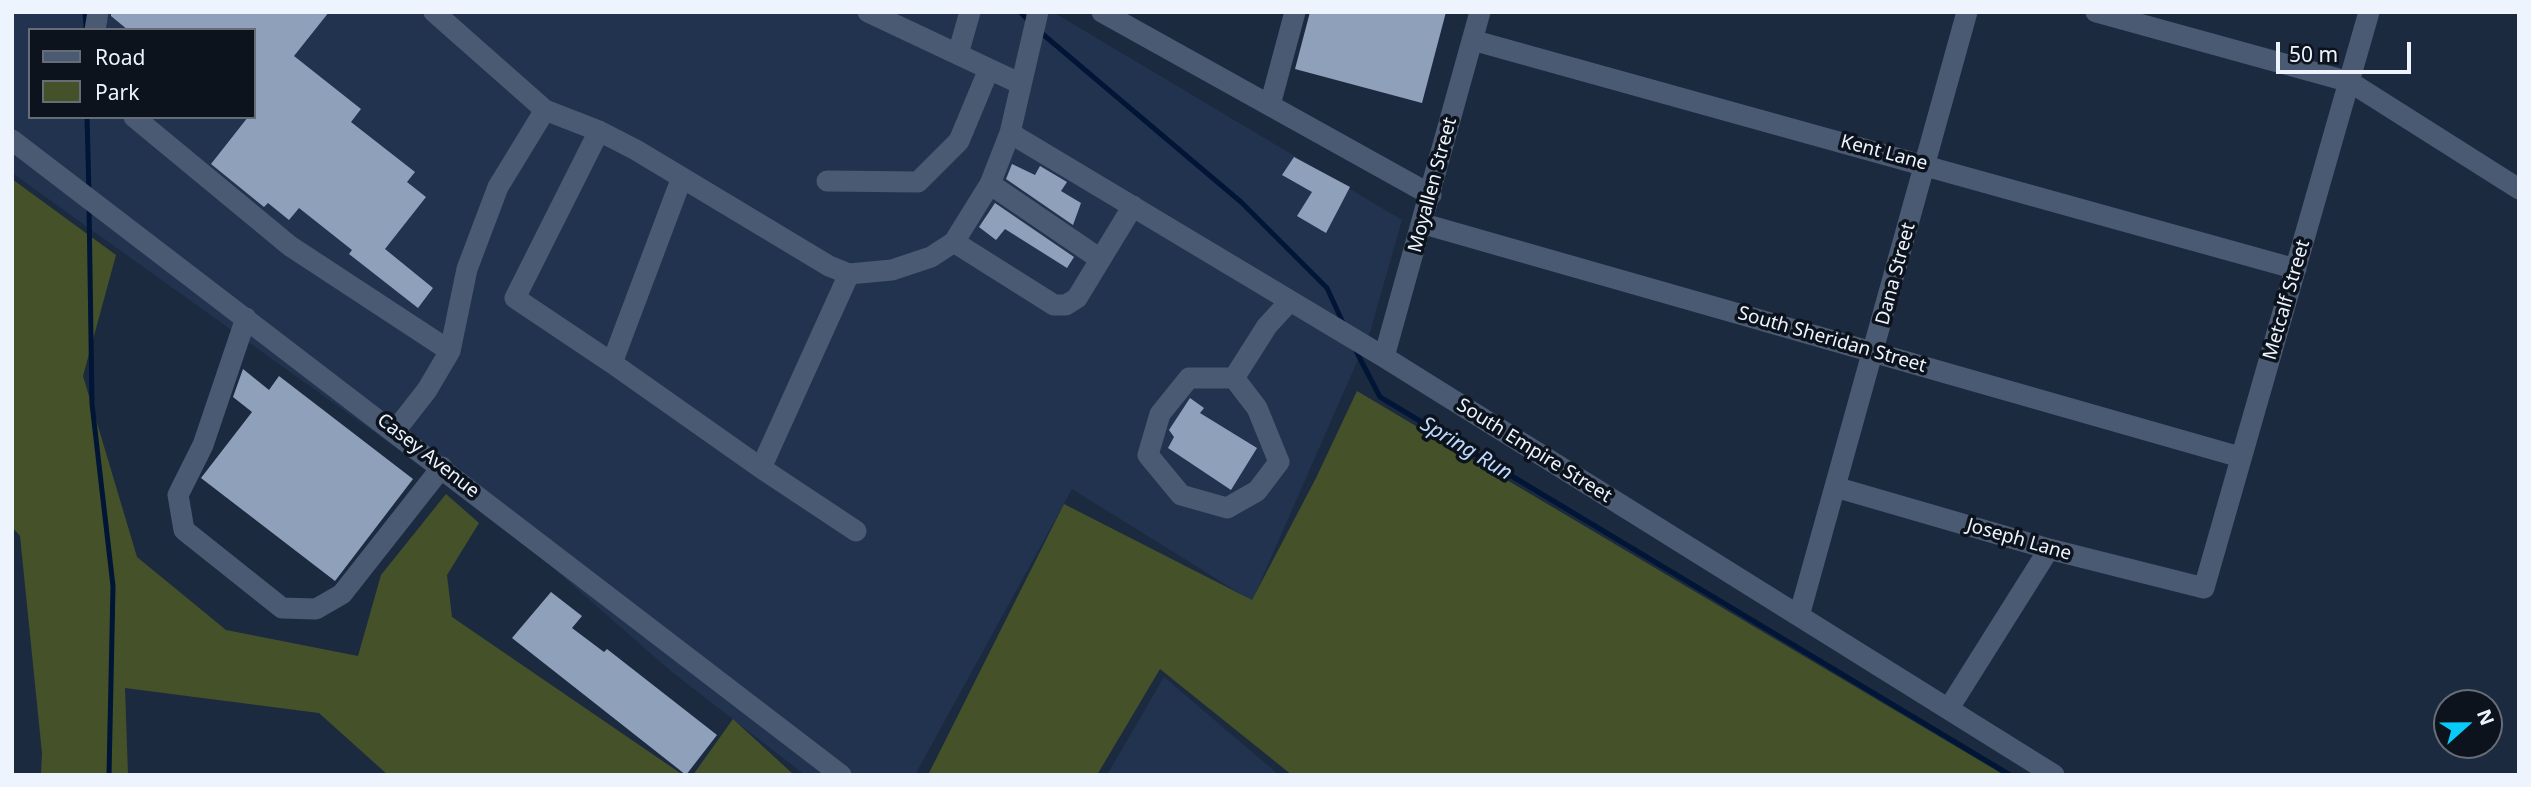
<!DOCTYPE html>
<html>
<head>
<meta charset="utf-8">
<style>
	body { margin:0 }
	#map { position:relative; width:2531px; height:787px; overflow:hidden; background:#1c2a3f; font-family:"Noto Sans",sans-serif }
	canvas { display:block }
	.frame { position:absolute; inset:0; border:14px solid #eef4fd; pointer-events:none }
	.legend { position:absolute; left:28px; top:28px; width:228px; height:91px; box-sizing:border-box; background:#0c131c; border:2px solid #666d76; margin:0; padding:9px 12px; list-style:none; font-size:21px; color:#eef4fd }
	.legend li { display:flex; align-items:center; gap:14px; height:35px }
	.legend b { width:35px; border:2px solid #666d76 }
	.north { position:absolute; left:2433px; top:689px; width:70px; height:70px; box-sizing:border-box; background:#0c131c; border:2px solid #666d76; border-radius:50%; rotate:69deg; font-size:19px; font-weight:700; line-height:28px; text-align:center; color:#eef4fd }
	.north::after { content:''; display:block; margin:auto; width:24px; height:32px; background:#08cbfa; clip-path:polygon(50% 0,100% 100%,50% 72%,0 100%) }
	.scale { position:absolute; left:2276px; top:42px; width:135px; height:32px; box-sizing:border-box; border:4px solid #eef4fd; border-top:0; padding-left:9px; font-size:21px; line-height:24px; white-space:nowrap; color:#eef4fd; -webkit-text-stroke:5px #0c131c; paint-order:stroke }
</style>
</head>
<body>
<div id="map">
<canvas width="2531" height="787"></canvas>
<div class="frame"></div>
<ul class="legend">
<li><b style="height:9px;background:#4a5a72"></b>Road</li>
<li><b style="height:19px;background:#455229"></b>Park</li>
</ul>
<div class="north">N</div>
<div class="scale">50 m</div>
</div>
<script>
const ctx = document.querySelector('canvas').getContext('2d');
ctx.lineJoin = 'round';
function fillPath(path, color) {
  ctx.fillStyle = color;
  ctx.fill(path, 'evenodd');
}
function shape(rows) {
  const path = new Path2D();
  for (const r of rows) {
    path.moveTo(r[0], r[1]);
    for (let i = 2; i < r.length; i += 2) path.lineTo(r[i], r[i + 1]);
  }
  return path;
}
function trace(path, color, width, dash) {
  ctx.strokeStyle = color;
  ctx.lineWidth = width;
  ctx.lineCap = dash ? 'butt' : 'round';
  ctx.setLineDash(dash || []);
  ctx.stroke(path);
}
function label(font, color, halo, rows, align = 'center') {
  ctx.font = font + ' "Noto Sans",sans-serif';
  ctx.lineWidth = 7;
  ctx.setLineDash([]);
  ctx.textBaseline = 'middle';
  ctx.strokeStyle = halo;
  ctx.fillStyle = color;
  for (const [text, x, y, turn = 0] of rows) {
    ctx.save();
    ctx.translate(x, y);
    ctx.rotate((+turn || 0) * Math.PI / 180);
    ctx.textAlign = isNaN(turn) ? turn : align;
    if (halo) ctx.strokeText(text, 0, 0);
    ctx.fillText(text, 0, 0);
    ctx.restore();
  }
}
const built = shape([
	[12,12,1053,12,1402,220,1370,332,1252,601,1072,489,915,775,805,775,672,672,504,525,12,173],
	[30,30,254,30,254,117,30,117],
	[1164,677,1279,775,1107,775]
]);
const green = shape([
	[12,179,116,255,83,376,137,557,226,630,358,656,381,575,446,494,479,523,447,575,452,617,683,775,388,775,319,713,125,688,128,775,41,775,42,753,20,536,12,527],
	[1357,391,2004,775,1292,775,1160,669,1097,775,928,775,1064,504,1252,600,1316,478],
	[733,719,794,775,693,775]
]);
const stream = shape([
	[85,12,86,27],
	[1020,12,1030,22],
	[1039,31,1241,202,1327,288,1344,325],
	[87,117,89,192],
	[89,205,92,404,113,586,109,775],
	[1354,347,1380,397,2010,775]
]);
const building = shape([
	[111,12,329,12,294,56,361,109,351,122,415,172,407,182,426,197,385,249,433,288,418,308,349,254,352,250,299,208,289,220,268,203,264,207,211,164,248,117,254,117,254,30,128,30,111,16],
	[1310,12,1446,12,1422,103,1295,69],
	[1294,157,1350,187,1326,233,1297,216,1312,192,1282,175],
	[1012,164,1035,175,1040,166,1067,182,1061,191,1081,203,1073,225,1006,179],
	[995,203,1074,257,1067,268,1005,229,996,240,979,227],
	[243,369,269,390,279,376,413,479,335,581,201,478,252,412,233,397],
	[1190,398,1204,408,1200,413,1257,448,1231,490,1168,448,1174,437,1169,430],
	[551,592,582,616,572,628,604,652,607,649,717,735,686,775,512,638]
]);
const minor = shape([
	[434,12,545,110],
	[868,12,1021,84],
	[1102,12,1431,195],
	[2096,12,2350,82,2519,189],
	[95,30,98,12],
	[1472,40,2296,269],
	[958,54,970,12],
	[1270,105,1295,12],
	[134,117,290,246,450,351],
	[599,131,515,298,612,363],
	[1010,133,1384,357,2054,775],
	[12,140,841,775],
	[681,180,612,363,761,468,849,274],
	[827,181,918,182,959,141,989,69],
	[990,184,1100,259],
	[1424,224,2240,457],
	[954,242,1054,305,1066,305,1077,298,1133,206],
	[246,318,203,445,178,495,184,530,282,608,316,609,342,594,442,467],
	[1384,357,1480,12],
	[1234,378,1189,378,1160,414,1148,455,1181,495,1227,508,1257,491,1279,462,1257,408,1234,378,1267,326,1290,301],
	[395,431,427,390,450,351,467,269,498,187,545,110,599,131,636,150,829,266,849,274,892,270,931,257,954,242,990,184,1010,133,1038,12],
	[761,468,856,531],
	[1835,487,2049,549,2204,588,2369,12],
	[1799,616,1967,12],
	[1949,708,2049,549]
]);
const streetNames = [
	["Kent Lane",1884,153,15],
	["Moyallen Street",1433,185,-75],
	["Dana Street",1896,274,-75],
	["Metcalf Street",2287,300,-74],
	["South Sheridan Street",1832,340,16],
	["South Empire Street",1534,451,32],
	["Casey Avenue",428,456,38],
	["Joseph Lane",2019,540,16]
];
const waterNames = [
	["Spring Run",1466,449,31]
];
fillPath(built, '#21334e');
fillPath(green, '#455229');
trace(stream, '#011536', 5);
fillPath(building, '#8ea0ba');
trace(minor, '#4a5a72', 21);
label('19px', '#eef4fd', '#0c131c', streetNames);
label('italic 21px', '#bed9ff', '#0c131c', waterNames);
</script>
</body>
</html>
